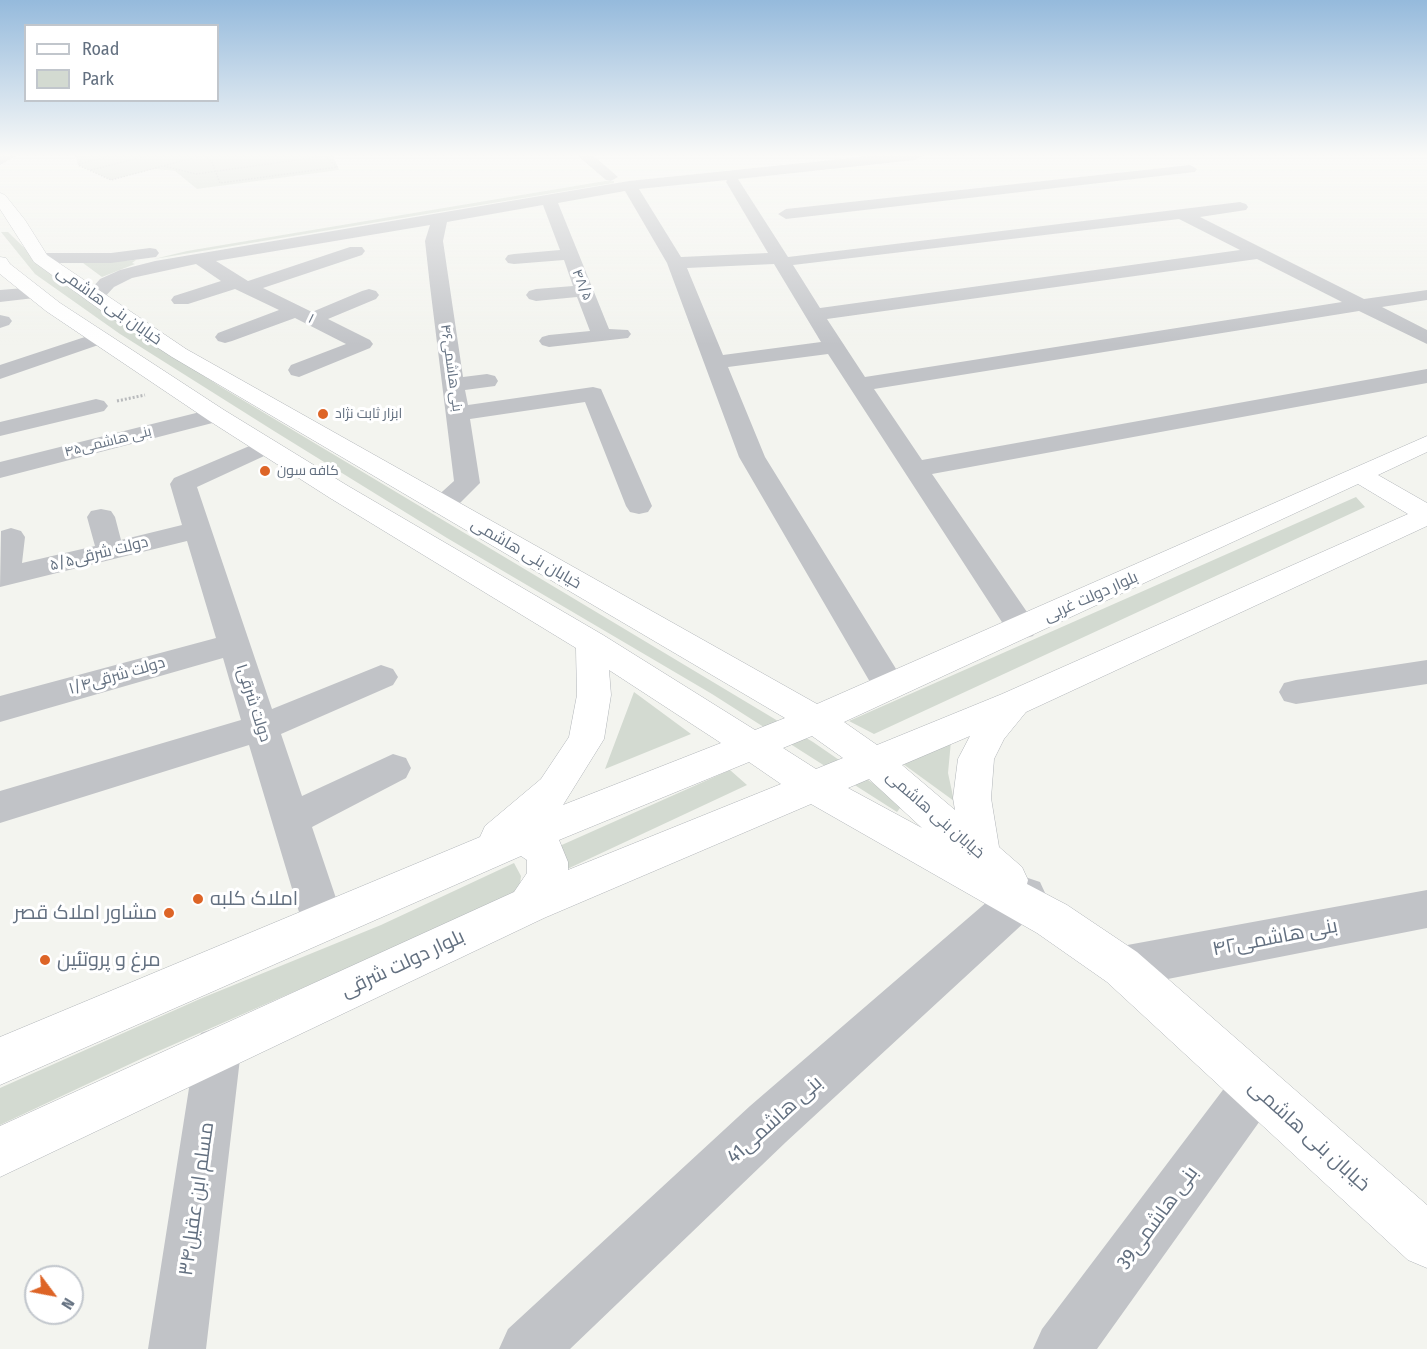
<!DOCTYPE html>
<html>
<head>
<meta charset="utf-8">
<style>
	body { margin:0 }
	#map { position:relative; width:1427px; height:1349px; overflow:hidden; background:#f3f4ef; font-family:"Fira Sans Condensed",sans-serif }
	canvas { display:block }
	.legend { position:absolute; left:24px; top:24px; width:195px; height:78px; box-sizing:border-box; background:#fff; border:2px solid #c1c6cc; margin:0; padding:8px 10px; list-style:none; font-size:18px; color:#637080 }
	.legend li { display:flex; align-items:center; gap:12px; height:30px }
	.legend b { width:30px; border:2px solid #c1c6cc }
	.north { position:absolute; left:24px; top:1265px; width:60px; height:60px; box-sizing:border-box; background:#fff; border:2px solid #c1c6cc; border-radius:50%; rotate:122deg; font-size:16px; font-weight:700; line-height:24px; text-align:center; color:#637080 }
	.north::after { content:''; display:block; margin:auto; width:21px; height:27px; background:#dd6426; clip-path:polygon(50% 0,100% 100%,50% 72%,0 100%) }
</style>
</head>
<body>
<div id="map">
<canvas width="1427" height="1349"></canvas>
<ul class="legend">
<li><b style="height:8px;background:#fff"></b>Road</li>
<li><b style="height:16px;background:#d3dad1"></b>Park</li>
</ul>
<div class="north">N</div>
</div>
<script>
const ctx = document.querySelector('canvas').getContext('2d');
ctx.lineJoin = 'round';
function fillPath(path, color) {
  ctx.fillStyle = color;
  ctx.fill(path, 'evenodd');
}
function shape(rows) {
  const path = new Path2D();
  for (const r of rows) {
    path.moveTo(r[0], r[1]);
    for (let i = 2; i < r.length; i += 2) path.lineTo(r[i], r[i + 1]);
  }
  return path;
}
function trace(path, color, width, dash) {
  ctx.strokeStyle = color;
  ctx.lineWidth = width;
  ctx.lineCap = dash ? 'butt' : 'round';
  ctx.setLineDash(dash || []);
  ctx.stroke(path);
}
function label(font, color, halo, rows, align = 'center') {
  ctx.font = font + ' "Fira Sans Condensed",Cairo,sans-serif';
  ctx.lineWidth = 6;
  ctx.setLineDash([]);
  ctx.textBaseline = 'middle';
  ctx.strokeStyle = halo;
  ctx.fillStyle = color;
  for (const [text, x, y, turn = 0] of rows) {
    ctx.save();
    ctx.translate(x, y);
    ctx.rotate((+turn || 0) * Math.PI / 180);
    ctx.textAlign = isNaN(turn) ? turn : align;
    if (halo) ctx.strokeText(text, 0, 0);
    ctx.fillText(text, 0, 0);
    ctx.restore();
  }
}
const green = shape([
	[75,156,333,156,339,170,197,189,175,171,154,169,111,180,78,165],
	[605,181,614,181,614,183,154,259,187,251],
	[1,232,8,232,40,263,110,315,221,387,813,742,903,804,897,812,712,694,447,538,274,431,120,334,35,274],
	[136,260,132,263,135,264,102,277,83,263],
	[1356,497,1365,507,874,734,849,721],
	[634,692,691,734,605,769],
	[951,741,948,773,954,801,899,761],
	[730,770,747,785,563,871,555,848],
	[514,863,521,876,519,893,145,1057,0,1125,0,1088,202,998,381,925]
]);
const pathFar1 = shape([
	[84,156,78,165,111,180,200,156],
	[205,156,212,162,220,183,338,167],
	[325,156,337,167],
	[79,164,111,156],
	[164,166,196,174,325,156],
	[91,170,146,156]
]);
const path = shape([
	[117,401,145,395]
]);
const minor = shape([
	[0,156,16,156,0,165,0,156],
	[578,156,594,156,618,177,611,181,606,180,578,156],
	[870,156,922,156,915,160,738,179,788,257,1240,202,1246,204,1248,207,1246,210,1200,217,1364,299,1427,290,1427,300,1382,307,1427,330,1427,344,1359,311,874,389,922,460,1427,369,1427,383,932,474,1038,628,1033,636,1022,639,1011,636,828,354,728,367,765,457,906,685,901,694,889,697,877,694,739,457,667,263,625,191,558,203,609,329,628,330,631,334,628,338,549,347,542,345,539,341,542,337,549,335,590,331,577,297,536,301,529,299,526,295,529,291,536,289,573,286,564,260,514,264,508,263,505,259,508,255,514,254,560,250,543,205,447,222,443,241,463,377,487,374,495,376,498,381,495,386,465,390,468,405,593,387,601,389,652,506,648,512,639,514,630,512,626,506,585,402,470,419,480,483,451,512,442,514,433,512,429,506,433,500,454,481,430,286,425,241,430,225,216,261,248,281,350,247,362,247,365,251,362,255,263,288,312,312,362,291,369,289,376,291,379,295,376,299,328,319,370,340,373,344,370,348,299,377,291,375,288,370,291,365,346,344,295,318,232,341,225,343,218,341,215,337,218,333,279,310,235,289,188,304,174,304,171,300,174,296,221,281,196,264,132,278,114,287,102,300,88,300,85,296,100,279,120,270,155,261,629,181,870,156],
	[727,180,726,182,768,253,681,257,639,189,727,180],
	[1179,219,1240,250,820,308,793,265,1179,219],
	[1257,259,1342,302,865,377,827,319,1257,259],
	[774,264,821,342,723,355,687,268,774,264],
	[1190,165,1197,169,1195,172,786,219,778,214,786,209,1190,165],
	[150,248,156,249,159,253,156,257,111,263,40,263,34,262,31,258,34,254,40,253,111,253,150,248],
	[36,287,43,289,45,293,43,297,0,302,0,290,36,287],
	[0,315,9,317,12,321,9,325,0,328,0,315],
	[100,332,107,334,110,338,107,342,0,379,0,365,100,332],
	[96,399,104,401,108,406,104,411,0,436,0,422,96,399],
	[216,408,224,410,228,415,224,420,0,478,0,462,216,408],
	[266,439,275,441,278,446,275,451,197,487,272,709,381,665,393,669,398,677,393,685,281,734,302,796,393,754,406,758,411,768,406,778,312,827,344,922,338,936,323,941,308,936,302,922,249,745,0,823,0,791,241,720,223,658,0,722,0,696,216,638,187,541,0,587,1,531,11,528,21,531,25,537,22,563,95,546,87,517,91,511,101,509,111,511,115,517,121,540,182,525,170,484,174,478,266,439],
	[1427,660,1427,684,1296,704,1284,701,1279,692,1284,683,1296,680,1427,660],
	[1025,877,1040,882,1046,895,1040,908,786,1142,570,1349,499,1349,508,1329,750,1106,1010,882,1025,877],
	[1427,890,1427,928,1122,988,1107,982,1100,967,1107,952,1122,946,1427,890],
	[218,1027,235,1033,241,1050,206,1349,148,1349,195,1050,201,1033,218,1027],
	[1255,1063,1272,1070,1279,1087,1272,1104,1097,1349,1033,1349,1042,1329,1238,1070,1255,1063]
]);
const major = shape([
	[0,193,5,195,25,220,47,255,186,349,817,704,1427,436,1427,452,1378,475,1427,503,1427,526,1026,712,1004,739,994,759,991,798,999,847,1022,867,1028,880,1027,884,1067,905,1137,952,1427,1205,1427,1268,1408,1260,1107,982,1037,933,811,804,544,918,0,1177,0,1126,514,892,527,873,527,860,521,856,0,1085,0,1037,480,837,485,826,541,779,569,737,577,695,576,648,330,498,208,420,46,311,0,274,0,257,6,258,10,264,60,303,224,410,348,486,603,635,755,730,785,718,172,357,106,314,34,262,0,209,0,193],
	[1358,484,1408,514,1002,694,877,745,844,722,1358,484],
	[609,670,721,743,563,805,604,739,611,695,609,670],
	[812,736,843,758,816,769,783,748,812,736],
	[970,736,958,759,953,798,955,810,902,765,970,736],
	[749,762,781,784,568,870,568,862,559,840,749,762],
	[869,779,922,828,848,788,869,779]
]);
const markers = [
	[323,414,6,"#dd6426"],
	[265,471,6,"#dd6426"],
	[198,899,6,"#dd6426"],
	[169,913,6,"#dd6426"],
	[45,960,6,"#dd6426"]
];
const farStreetnames = [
	["۴۸/۵",582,285,68],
	["۱",311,319,26],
	["بنی هاشمی۴۶",451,368,82],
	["بنی هاشمی۴۵",108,442,-14]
];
const farPoinames = [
	["ابزار ثابت نژاد",335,414],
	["کافه سون",277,471]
];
const streetNames = [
	["خیابان بنی هاشمی",109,306,35],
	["۵/۵دولت شرقی",99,554,-14],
	["خیابان بنی هاشمی",526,554,30],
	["بلوار دولت غربی",1091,597,-24],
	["۱/۴دولت شرقی",117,676,-16],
	["۱دولت شرقی",253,703,72],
	["خیابان بنی هاشمی",935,815,41]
];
const nearPoinames = [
	["املاک کلبه",210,899],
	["مشاور املاک قصر",157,913,"right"],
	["مرغ و پروتئین",57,960]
];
const nearStreetnames = [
	["بنی هاشمی۴۲",1275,938,-11],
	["بلوار دولت شرقی",403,964,-25],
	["بنی هاشمی41",775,1120,-42],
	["خیابان بنی هاشمی",1309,1136,42],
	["مسلم ابن عقیل۳۴",197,1199,-82],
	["بنی هاشمی39",1158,1218,-54]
];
fillPath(green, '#d3dad1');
trace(major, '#b1b5b9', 1);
trace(pathFar1, '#b8babc', 1.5, [1.5, 1.5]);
trace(path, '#b8babc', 3, [2, 2]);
fillPath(minor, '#c1c3c7');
fillPath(major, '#fff');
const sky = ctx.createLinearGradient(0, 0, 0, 345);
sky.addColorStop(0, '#95badc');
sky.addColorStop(0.45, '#fafaf8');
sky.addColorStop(1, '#fafaf800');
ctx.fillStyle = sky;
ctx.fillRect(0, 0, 1427, 345);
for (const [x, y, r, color] of markers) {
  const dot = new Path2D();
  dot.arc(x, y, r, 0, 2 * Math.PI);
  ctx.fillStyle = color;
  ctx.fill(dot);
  trace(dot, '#fff', 2);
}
label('14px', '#637080', '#fff', farStreetnames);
label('14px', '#637080', '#fff', farPoinames, 'left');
label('16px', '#637080', '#fff', streetNames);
label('20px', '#637080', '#fff', nearPoinames, 'left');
label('20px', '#637080', '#fff', nearStreetnames);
</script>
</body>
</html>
